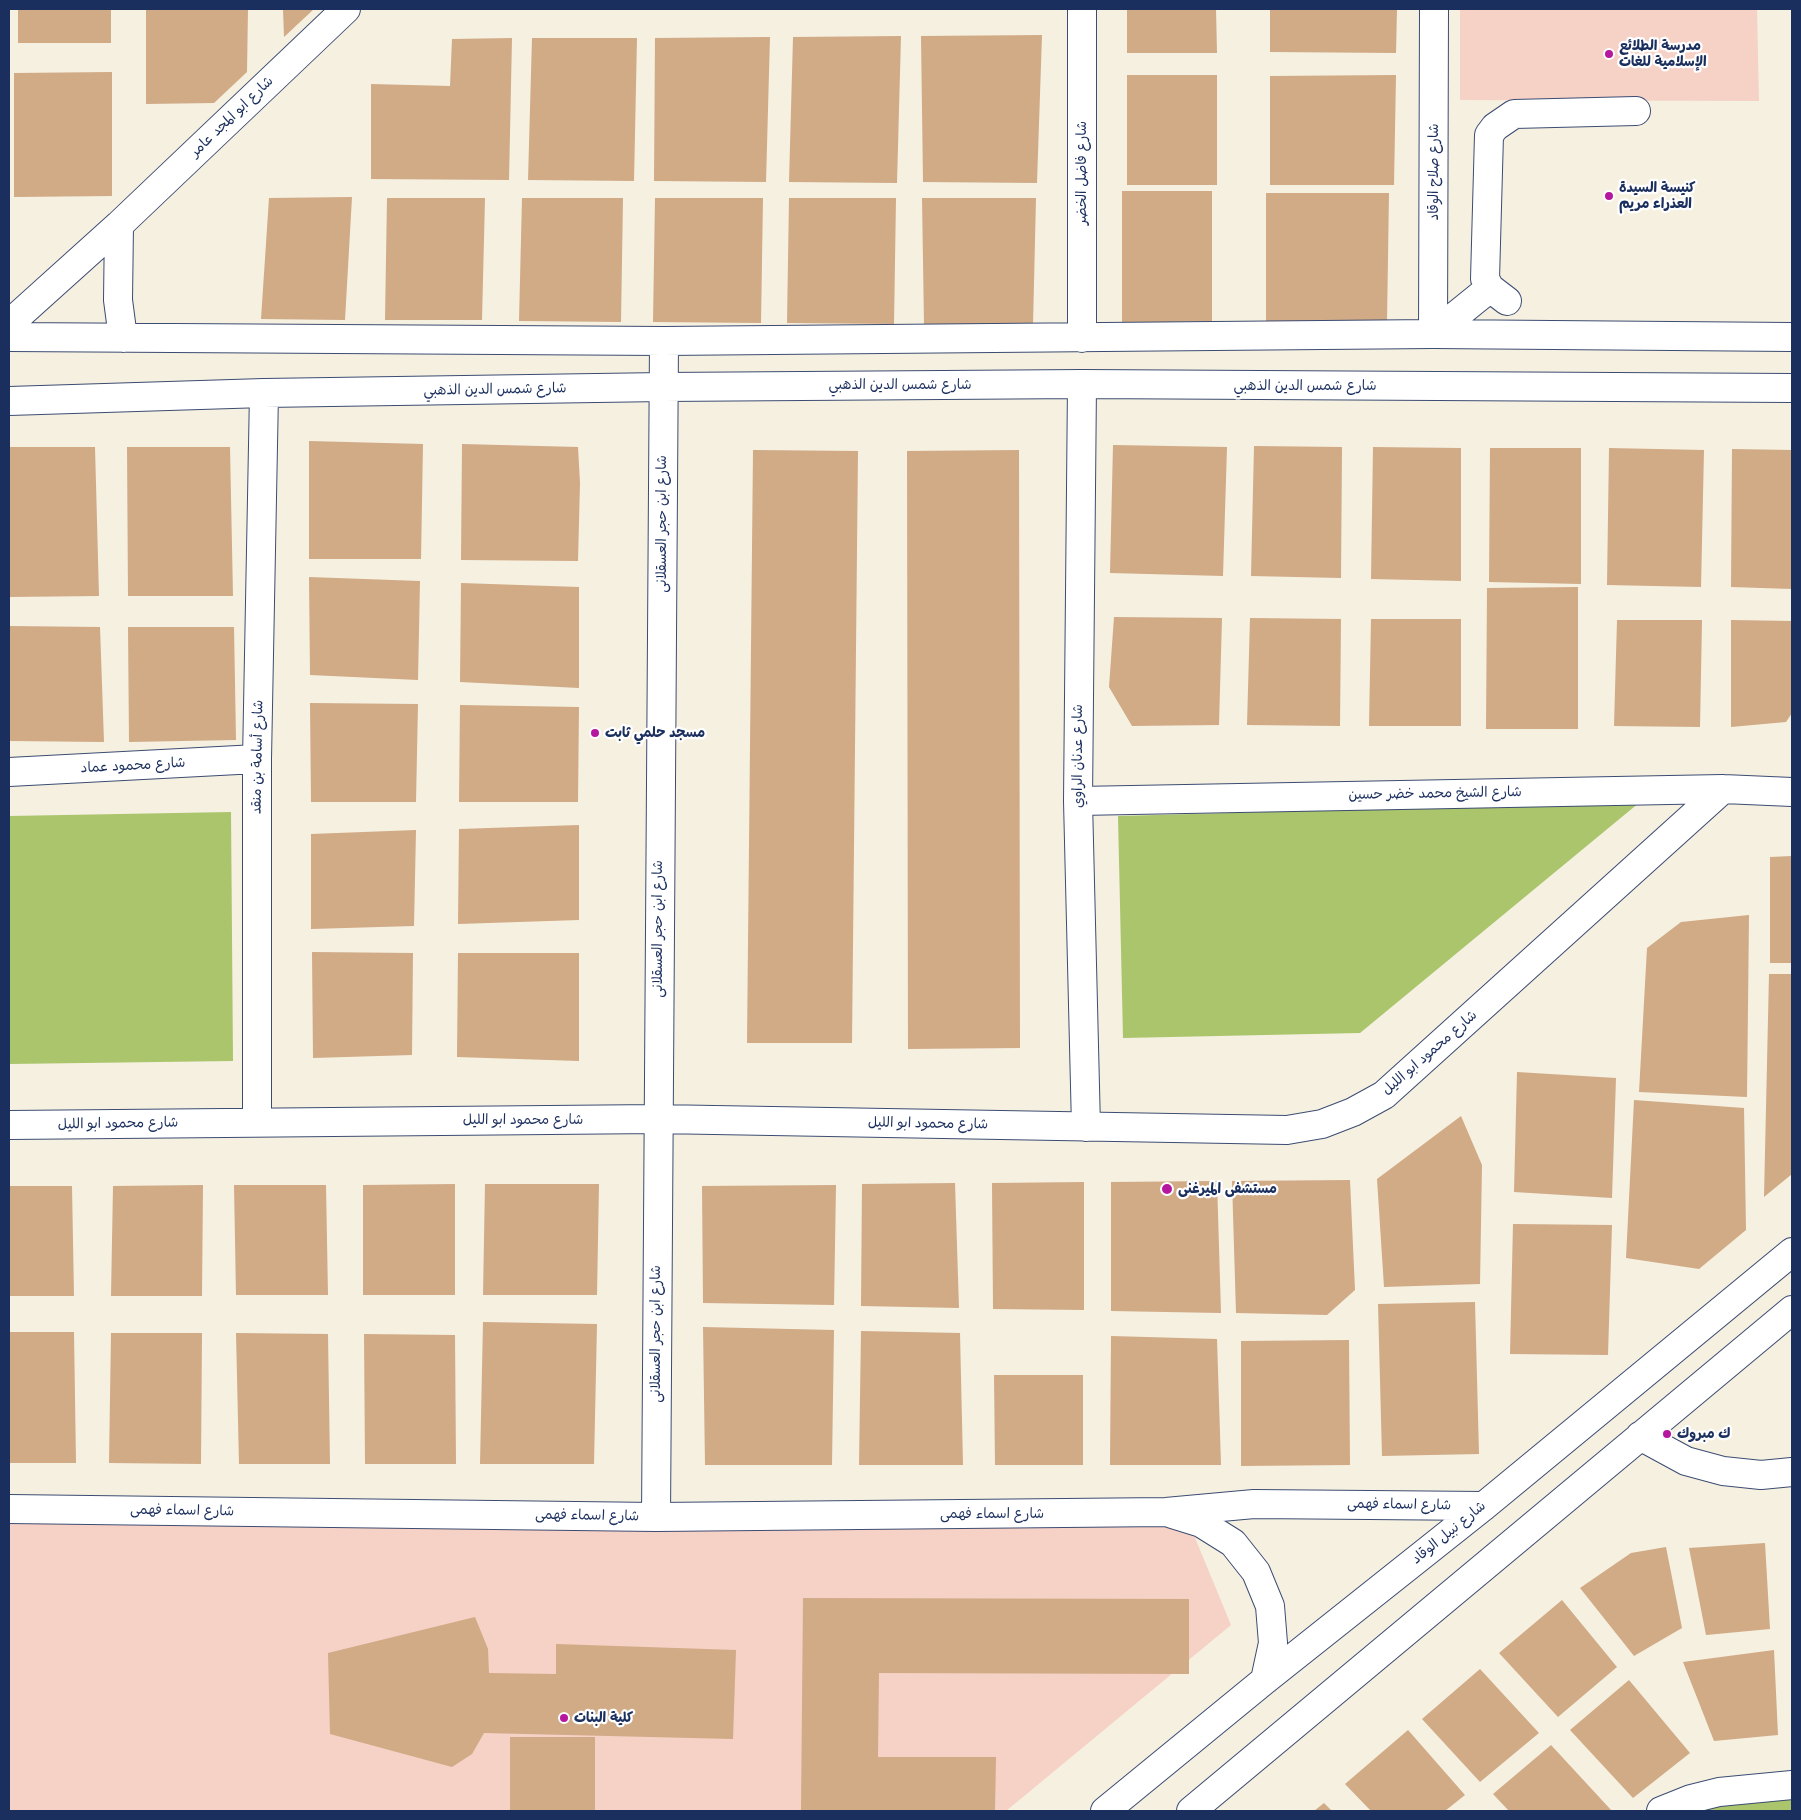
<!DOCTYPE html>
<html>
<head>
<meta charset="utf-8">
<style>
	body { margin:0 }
	#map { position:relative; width:1801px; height:1820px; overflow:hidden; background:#f5f0e0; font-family:"Balsamiq Sans",sans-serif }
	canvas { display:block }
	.frame { position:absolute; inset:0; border:10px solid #1b2f5e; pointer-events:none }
</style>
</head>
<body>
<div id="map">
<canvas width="1801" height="1820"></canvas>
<div class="frame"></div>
</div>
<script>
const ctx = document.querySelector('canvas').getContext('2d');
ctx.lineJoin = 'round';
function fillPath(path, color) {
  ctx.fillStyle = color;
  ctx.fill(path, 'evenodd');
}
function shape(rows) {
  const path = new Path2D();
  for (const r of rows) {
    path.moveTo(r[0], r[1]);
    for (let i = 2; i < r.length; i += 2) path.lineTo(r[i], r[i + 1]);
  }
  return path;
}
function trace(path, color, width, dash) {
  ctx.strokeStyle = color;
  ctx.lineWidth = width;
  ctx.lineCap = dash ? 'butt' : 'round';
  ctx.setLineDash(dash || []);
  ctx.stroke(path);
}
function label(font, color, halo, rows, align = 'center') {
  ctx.font = font + ' "Balsamiq Sans","Playpen Sans Arabic",sans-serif';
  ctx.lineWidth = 4.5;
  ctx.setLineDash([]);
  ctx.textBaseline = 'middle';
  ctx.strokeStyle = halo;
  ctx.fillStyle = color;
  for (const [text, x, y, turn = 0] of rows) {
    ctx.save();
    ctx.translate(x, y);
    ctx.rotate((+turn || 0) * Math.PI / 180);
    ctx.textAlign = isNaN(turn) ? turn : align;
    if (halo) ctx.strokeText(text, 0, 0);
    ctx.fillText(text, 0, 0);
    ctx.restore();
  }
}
const built = shape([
	[1460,9,1757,9,1759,101,1460,100],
	[1179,1499,1231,1625,1006,1811,9,1811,9,1519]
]);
const green = shape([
	[1640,802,1360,1033,1123,1038,1118,816],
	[231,812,233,1061,9,1064,9,816],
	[1792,1795,1792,1811,1681,1811]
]);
const building = shape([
	[18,9,111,9,111,43,18,43],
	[146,9,248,9,247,72,214,103,146,104],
	[283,9,314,9,284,37],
	[1127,9,1216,9,1217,53,1127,53],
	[1270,9,1397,9,1396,53,1270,52],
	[1042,35,1037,183,923,182,921,36],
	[901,36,897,183,789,182,793,37],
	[770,37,766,182,654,181,655,38],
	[512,38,509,180,371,179,371,84,450,86,452,39],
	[532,38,637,38,634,181,528,180],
	[112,72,112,196,14,197,14,73],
	[1127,75,1217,75,1217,185,1127,185],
	[1396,75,1394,185,1270,185,1270,76],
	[1122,191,1212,191,1212,321,1122,323],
	[1266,193,1389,193,1387,322,1266,321],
	[352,197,345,320,261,319,269,198],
	[387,198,485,198,482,320,385,320],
	[522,198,623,198,621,322,519,321],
	[655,198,763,198,761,323,653,322],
	[789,198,896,198,894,324,787,323],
	[922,198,1036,198,1033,325,924,324],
	[309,441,423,444,421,559,309,559],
	[462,444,578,447,580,483,578,561,461,560],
	[1113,445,1227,447,1223,576,1110,573],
	[1254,446,1342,447,1341,578,1251,576],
	[9,447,95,447,99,596,9,597],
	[127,447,230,447,233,596,128,596],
	[1373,447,1461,448,1461,581,1371,579],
	[1490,448,1581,448,1581,584,1489,582],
	[1609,448,1704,450,1701,587,1607,585],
	[1732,449,1792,450,1792,589,1731,587],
	[753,450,858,451,852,1043,747,1043],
	[1019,450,1020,1048,908,1049,907,451],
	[309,577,420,581,418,680,310,675],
	[461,583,579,587,579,688,460,682],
	[1578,587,1578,729,1486,729,1487,588],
	[1114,617,1222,618,1219,725,1132,726,1109,687],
	[1250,618,1341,619,1340,726,1247,725],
	[1371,619,1461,619,1461,726,1369,726],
	[1617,620,1702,620,1700,727,1614,726],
	[1731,620,1792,621,1792,713,1786,722,1731,727],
	[9,626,100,627,104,742,9,741],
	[128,627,234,627,236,740,129,742],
	[310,703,418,704,416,802,311,802],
	[460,705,579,707,578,802,459,802],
	[579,825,579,920,458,924,459,829],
	[416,830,414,926,311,929,311,834],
	[1792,856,1792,963,1770,963,1770,857],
	[1749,915,1747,1097,1639,1092,1647,948,1681,922],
	[312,952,413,953,412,1055,313,1058],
	[458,953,579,953,579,1061,457,1057],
	[1769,974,1792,974,1792,1174,1764,1197],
	[1517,1072,1616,1078,1612,1198,1514,1192],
	[1634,1100,1744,1108,1746,1230,1699,1269,1626,1258],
	[1461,1116,1482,1165,1480,1284,1384,1287,1377,1179],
	[1350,1180,1355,1290,1327,1315,1236,1313,1232,1181],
	[1217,1181,1221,1313,1111,1311,1111,1182],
	[1084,1182,1084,1310,993,1309,992,1183],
	[955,1183,959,1308,861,1306,862,1184],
	[455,1184,455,1295,363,1295,363,1185],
	[485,1184,599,1184,597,1295,483,1295],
	[203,1185,202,1296,111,1296,113,1186],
	[234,1185,326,1185,328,1295,236,1295],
	[836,1185,834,1305,703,1303,702,1186],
	[9,1186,72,1186,74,1296,9,1296],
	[1513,1224,1612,1225,1608,1355,1510,1354],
	[1475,1302,1479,1454,1382,1456,1378,1304],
	[483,1322,597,1324,594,1464,480,1464],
	[703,1327,834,1330,832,1465,705,1465],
	[861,1331,960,1333,963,1465,859,1465],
	[9,1332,74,1332,76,1463,9,1463],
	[111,1333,202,1333,201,1464,109,1463],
	[236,1333,328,1334,330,1464,239,1464],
	[364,1334,455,1335,456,1464,365,1464],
	[1111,1336,1217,1339,1221,1465,1110,1465],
	[1349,1340,1350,1465,1241,1466,1241,1341],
	[994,1375,1083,1375,1083,1465,995,1465],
	[1765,1543,1770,1629,1706,1635,1689,1548],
	[1666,1547,1682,1628,1634,1656,1580,1588,1631,1553],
	[803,1598,1189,1599,1189,1674,879,1673,878,1757,996,1757,995,1811,801,1811],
	[1562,1600,1617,1667,1558,1717,1499,1653],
	[475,1617,488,1649,489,1673,556,1674,556,1644,736,1650,733,1739,484,1733,472,1754,452,1767,330,1734,328,1653],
	[1774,1650,1778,1735,1714,1741,1683,1662],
	[1480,1669,1539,1733,1480,1782,1422,1719],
	[1629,1680,1690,1753,1633,1798,1570,1730],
	[1408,1730,1465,1795,1445,1811,1371,1811,1345,1784],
	[510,1737,595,1737,595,1811,510,1811],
	[1551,1745,1612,1811,1509,1811,1493,1794],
	[1324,1803,1332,1811,1314,1811]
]);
const minor = shape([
	[119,225,118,300,123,338],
	[1507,301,1490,288,1485,279,1489,135,1495,127,1514,114,1636,111],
	[9,324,119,225,346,9],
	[1433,334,1434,9],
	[1433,334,1490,288],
	[9,337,664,341,1433,334,1792,337],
	[1082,338,1082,9],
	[1082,384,1078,801,1086,1127],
	[9,401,264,393,663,387,1082,384,1792,388],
	[9,772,257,759],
	[1078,801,1723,789,1792,792],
	[257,1121,257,759,264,393],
	[9,1125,657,1119,1287,1130,1322,1124,1353,1112,1384,1095,1723,789],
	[1640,1436,1686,1461,1723,1471,1761,1475,1792,1472],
	[9,1509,656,1517,1166,1512,1254,1504,1484,1506],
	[1172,1514,1201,1523,1233,1543,1256,1572,1270,1606,1273,1643,1265,1680],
	[656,1517,664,341],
	[1105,1811,1265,1680,1484,1506,1792,1252],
	[1191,1811,1792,1310],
	[1661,1811,1691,1799,1719,1792,1792,1785]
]);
const markers = [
	[1609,54,5,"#b5179e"],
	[1609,196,5,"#b5179e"],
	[595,733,5,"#b5179e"],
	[1167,1189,6,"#b5179e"],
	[1667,1434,5,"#b5179e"],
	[564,1718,5,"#b5179e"]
];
const poiNames = [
	["مدرسة الطلائع",1619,46],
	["الإسلامية للغات",1619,62],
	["كنيسة السيدة",1619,188],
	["العذراء مريم",1619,204],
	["مسجد حلمي ثابت",605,733],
	["مستشفى الميرغنى",1178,1189],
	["ك مبروك",1677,1434],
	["كلية البنات",574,1718]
];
const streetNames = [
	["شارع ابو المجد عامر",232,117,-44],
	["شارع صلاح الوقاد",1434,172,-90],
	["شارع فاضل الخضر",1082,173,-90],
	["شارع شمس الدين الذهبي",900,385],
	["شارع شمس الدين الذهبي",1305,386],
	["شارع شمس الدين الذهبي",495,390,-1],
	["شارع ابن حجر العسقلانى",662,524,-90],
	["شارع عدنان الراوي",1078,756,-90],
	["شارع أسامة بن منقد",258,757,-89],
	["شارع محمود عماد",133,766,-3],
	["شارع الشيخ محمد خضر حسين",1435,794,-1],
	["شارع ابن حجر العسقلانى",658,929,-90],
	["شارع محمود ابو الليل",1430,1053,-41],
	["شارع محمود ابو الليل",523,1120],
	["شارع محمود ابو الليل",118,1124,-1],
	["شارع محمود ابو الليل",928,1124,1],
	["شارع ابن حجر العسقلانى",656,1334,-90],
	["شارع اسماء فهمى",1399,1505,1],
	["شارع اسماء فهمى",182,1511,1],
	["شارع اسماء فهمى",992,1514],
	["شارع اسماء فهمى",587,1516,1],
	["شارع نبيل الوقاد",1449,1533,-39]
];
fillPath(built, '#f6d1c6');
fillPath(green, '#aac56b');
fillPath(building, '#d1aa86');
trace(minor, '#3c4c72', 30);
trace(minor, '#fff', 28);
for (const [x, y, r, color] of markers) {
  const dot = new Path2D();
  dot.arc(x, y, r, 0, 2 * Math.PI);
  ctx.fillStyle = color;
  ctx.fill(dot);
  trace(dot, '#fff', 2);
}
label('bold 14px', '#1b2f5e', '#fff', poiNames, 'left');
label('14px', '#1b2f5e', '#fff', streetNames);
</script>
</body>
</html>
